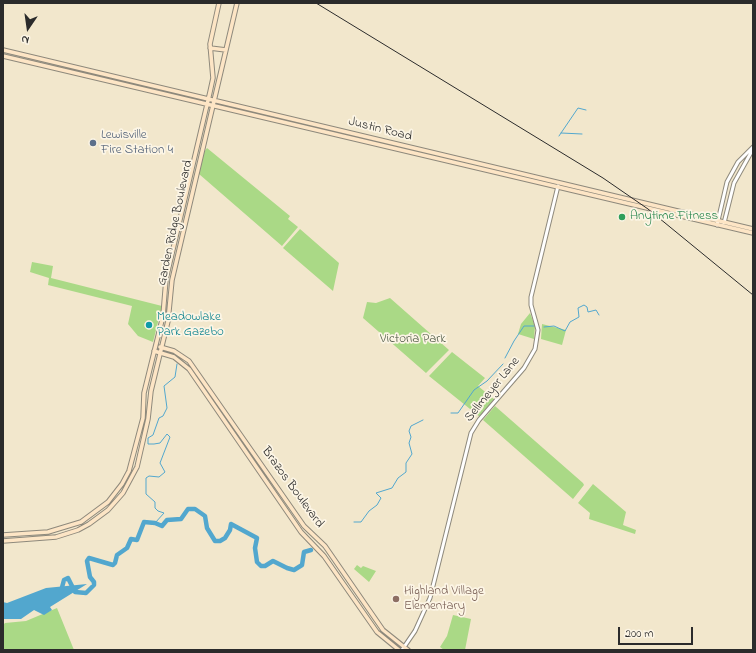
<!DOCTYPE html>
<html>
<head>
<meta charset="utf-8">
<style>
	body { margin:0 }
	#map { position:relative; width:756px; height:653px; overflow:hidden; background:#f2e7cc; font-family:"Indie Flower",sans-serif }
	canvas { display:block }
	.frame { position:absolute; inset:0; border:4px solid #2b2b2b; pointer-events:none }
	.north { position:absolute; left:8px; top:8px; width:40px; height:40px; -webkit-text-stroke:3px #fcf5e5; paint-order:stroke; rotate:193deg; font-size:11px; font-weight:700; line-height:16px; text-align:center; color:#2b2b2b }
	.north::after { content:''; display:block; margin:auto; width:14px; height:18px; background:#2b2b2b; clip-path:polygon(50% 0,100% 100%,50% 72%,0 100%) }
	.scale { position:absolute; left:618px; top:627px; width:75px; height:18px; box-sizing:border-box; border:2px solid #2b2b2b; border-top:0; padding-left:5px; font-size:12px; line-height:14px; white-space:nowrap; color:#2b2b2b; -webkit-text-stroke:3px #fcf5e5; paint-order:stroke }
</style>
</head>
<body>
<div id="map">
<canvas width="756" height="653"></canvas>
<div class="frame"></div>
<div class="north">N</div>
<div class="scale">200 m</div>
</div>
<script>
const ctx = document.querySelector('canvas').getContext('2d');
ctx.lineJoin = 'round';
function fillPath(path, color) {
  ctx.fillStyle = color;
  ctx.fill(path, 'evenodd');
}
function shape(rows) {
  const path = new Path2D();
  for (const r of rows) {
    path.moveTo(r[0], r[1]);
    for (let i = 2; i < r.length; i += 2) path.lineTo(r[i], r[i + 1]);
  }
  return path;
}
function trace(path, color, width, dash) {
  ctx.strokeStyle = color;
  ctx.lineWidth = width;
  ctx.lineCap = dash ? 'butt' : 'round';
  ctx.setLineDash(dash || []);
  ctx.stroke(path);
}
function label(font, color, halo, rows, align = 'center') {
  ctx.font = font + ' "Indie Flower",sans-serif';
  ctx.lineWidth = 3.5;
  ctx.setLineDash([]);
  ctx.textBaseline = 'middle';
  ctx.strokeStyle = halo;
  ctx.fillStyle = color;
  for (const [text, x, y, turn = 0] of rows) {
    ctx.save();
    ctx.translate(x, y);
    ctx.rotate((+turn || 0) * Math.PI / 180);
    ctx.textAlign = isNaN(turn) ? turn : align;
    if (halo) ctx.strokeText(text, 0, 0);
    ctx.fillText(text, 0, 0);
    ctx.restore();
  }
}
const green = shape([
	[207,148,290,216,288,219,298,227,282,246,199,174,204,152],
	[300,229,339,263,333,291,283,248],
	[32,262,53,266,51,278,162,306,153,342,138,336,128,324,132,306,48,285,49,278,30,272],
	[390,298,449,350,426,373,363,318,367,302,376,303],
	[530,313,535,326,534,339,518,334,521,324],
	[542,324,566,330,562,345,541,339],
	[452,352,485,378,478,386,495,400,480,417,429,376],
	[495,406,583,483,584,485,573,499,483,420],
	[593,484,626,512,623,525,636,530,635,534,589,519,590,513,578,503],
	[357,565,361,568,363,566,376,571,369,582,354,569],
	[57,608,74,650,3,650,3,625,5,623,26,621],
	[453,615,471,619,465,650,444,650,440,647,447,636]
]);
const water = shape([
	[87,584,50,607,52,610,44,615,34,610,21,619,3,619,3,602,7,603,46,588]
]);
const stream = shape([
	[561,133,582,134],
	[559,136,578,108,586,110],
	[544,327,554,326,565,331,570,322,579,317,578,308,584,305,587,307,588,312,596,310,599,315],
	[505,358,514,341,524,326,534,326],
	[451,413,458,413,474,390,487,381,503,364],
	[354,522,361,522,369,511,377,505,381,498,376,493,392,488,398,478,406,472,406,463,412,454,409,443,411,437,409,431,411,426,423,420],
	[155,523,164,513,158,511,155,508,155,502,146,494,146,478,149,476,159,477,165,472,160,463,170,437,167,434,160,443,154,444,148,444,148,438,153,435,159,418,163,416,167,408,164,386,175,377,177,364]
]);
const river = shape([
	[61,591,64,580,68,578,75,592,86,593,94,585,94,582,90,577,87,561,89,558,113,565,115,563,117,555,127,548,131,539,137,540,144,522,155,523,162,526,167,520,181,519,188,509,195,509,205,516,207,528,215,541,220,541,225,538,230,530,231,524,257,538,255,548,257,562,261,566,265,566,273,561,287,568,294,570,302,565,304,552,311,550]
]);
const tertiary = shape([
	[724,223,734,183,753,149],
	[717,225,727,182,738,162,753,147],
	[402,650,415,631,430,598,471,433,479,420,524,368,535,349,538,330,531,305,531,297,558,186]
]);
const secondary = shape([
	[210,48,226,50],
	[3,50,753,229],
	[3,56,753,233],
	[160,347,174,351,189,361,304,526,325,546,383,630,408,650],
	[154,351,174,357,189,369,301,532,324,556,377,632,399,650],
	[3,535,48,532,81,522,108,502,122,484,129,471,143,418,144,393,163,316,166,279,210,92,213,78,210,44,219,3],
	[3,541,56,537,78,530,89,524,108,510,123,493,137,467,148,419,151,391,168,321,172,280,237,3]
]);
const rail = shape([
	[316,3,603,178,648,209,753,295]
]);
const markers = [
	[93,143,4,"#5c6f8a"],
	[622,217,4,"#2e9e5b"],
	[149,325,4,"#0f9aa8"],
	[396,599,4,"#8d6e63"]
];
const streetNames = [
	["Justin Road",380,130,14],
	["Garden Ridge Boulevard",176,223,-78],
	["Sellmeyer Lane",493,390,-51],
	["Brazos Boulevard",292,488,54]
];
const serviceNames = [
	["Lewisville",101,136],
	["Fire Station 4",101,151]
];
const leisureNames = [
	["Anytime Fitness",630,217]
];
const cultureNames = [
	["Meadowlake",157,318],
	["Park Gazebo",157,333]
];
const parkNames = [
	["Victoria Park",413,340]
];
const educationNames = [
	["Highland Village",404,592],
	["Elementary",404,607]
];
fillPath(green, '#aad986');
fillPath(water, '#52a7ce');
trace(stream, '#52a7ce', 1);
trace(river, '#52a7ce', 4.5);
trace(tertiary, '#8e897c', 5);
trace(secondary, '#8e897c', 5.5);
trace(tertiary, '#fff', 3);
trace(secondary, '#fde5c5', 3.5);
trace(rail, '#2b2b2b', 1);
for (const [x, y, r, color] of markers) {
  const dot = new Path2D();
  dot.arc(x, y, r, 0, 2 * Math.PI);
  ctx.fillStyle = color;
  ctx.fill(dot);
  trace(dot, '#fcf5e5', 1.5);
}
label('13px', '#2b2b2b', '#fcf5e5', streetNames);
label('13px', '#4e5e75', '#fcf5e5', serviceNames, 'left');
label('13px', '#27864d', '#fcf5e5', leisureNames, 'left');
label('13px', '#0d838f', '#fcf5e5', cultureNames, 'left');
label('13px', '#4b5642', '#fcf5e5', parkNames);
label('13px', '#785e54', '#fcf5e5', educationNames, 'left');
</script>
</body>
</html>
